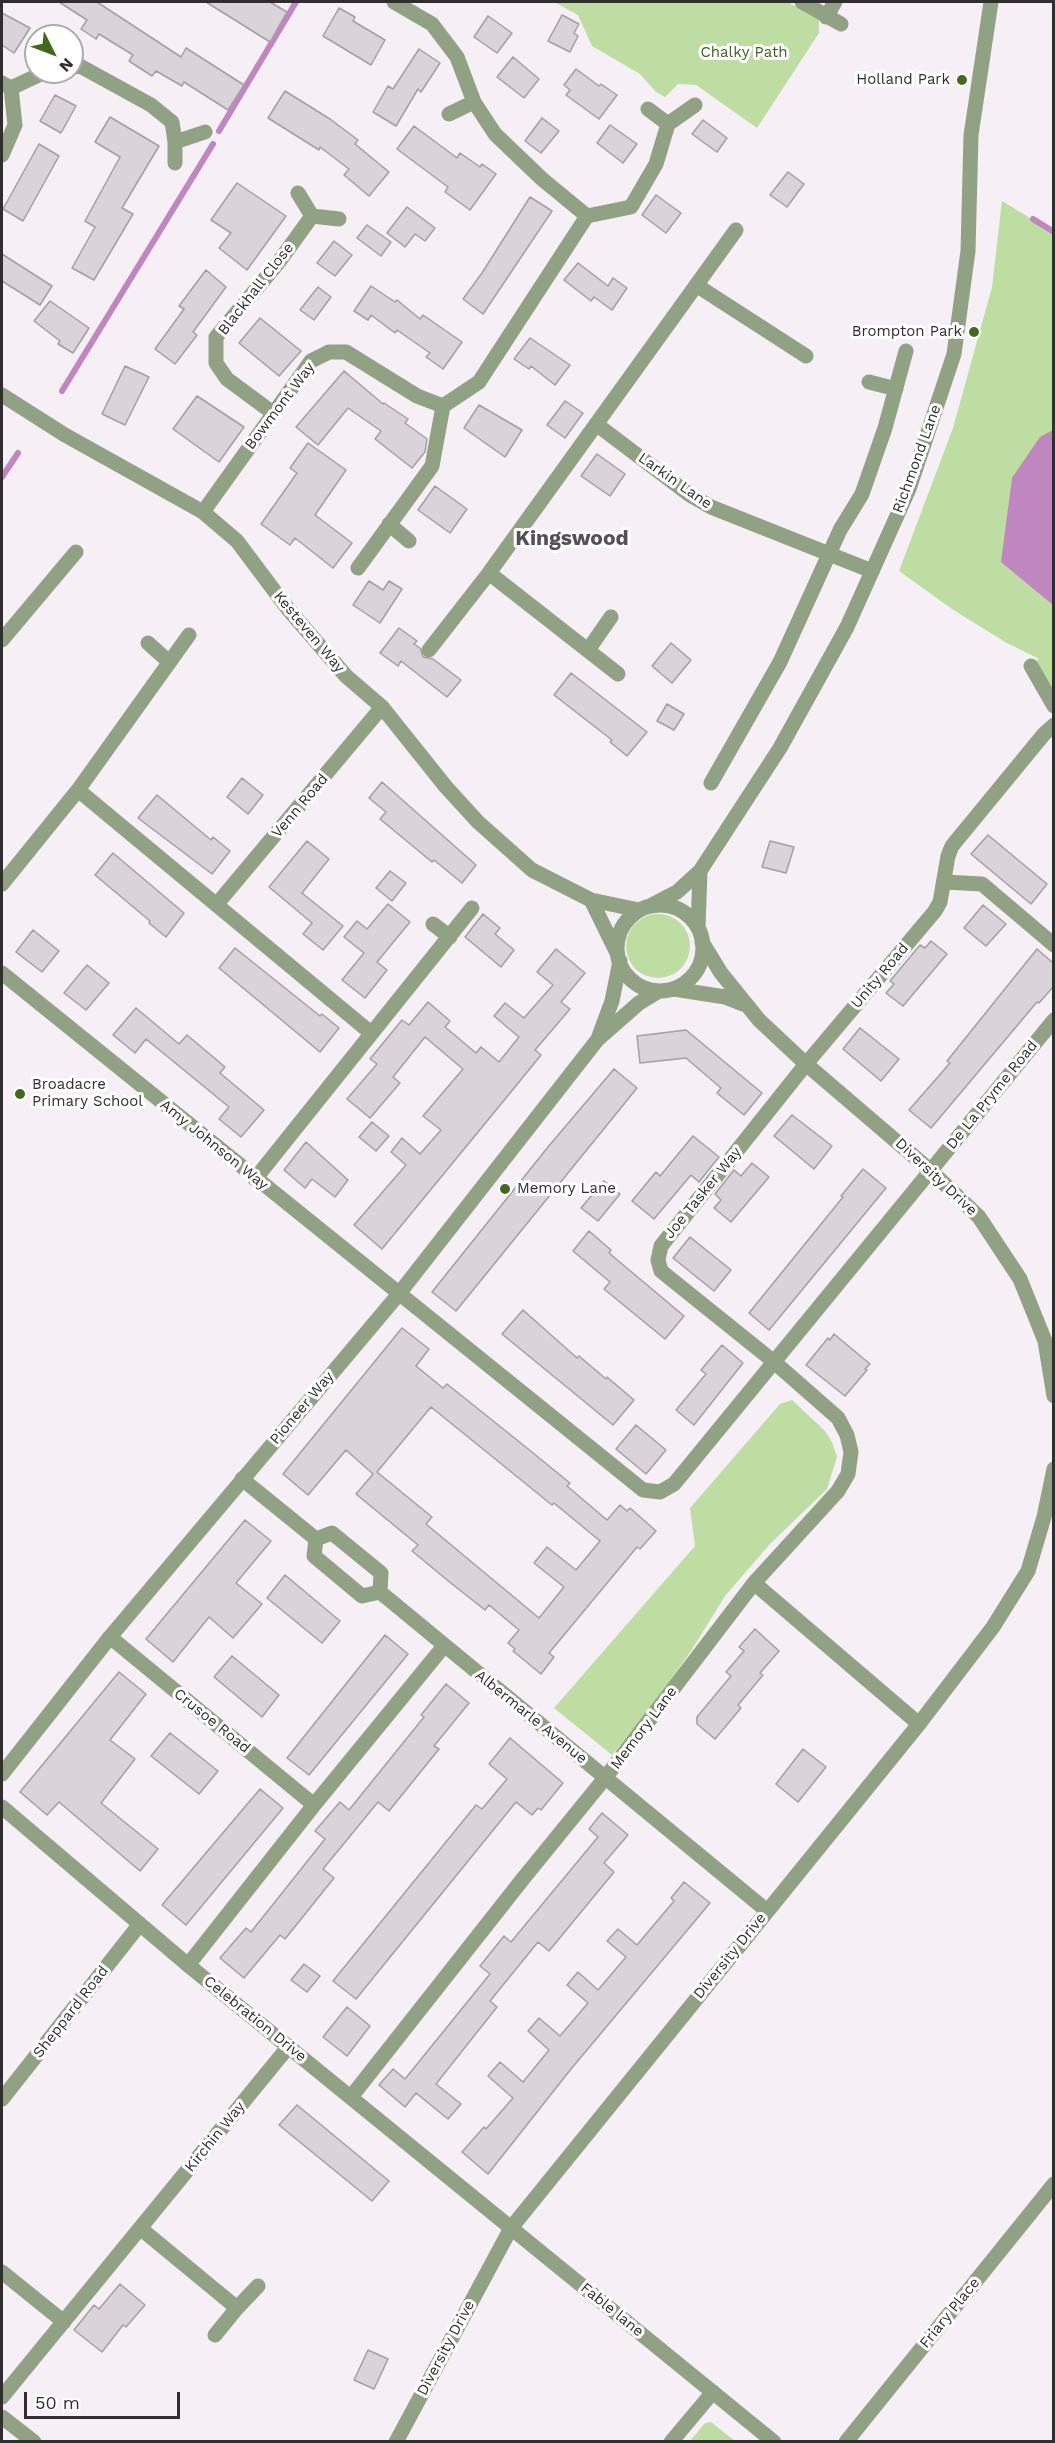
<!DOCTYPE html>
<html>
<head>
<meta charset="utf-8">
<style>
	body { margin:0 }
	#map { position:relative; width:1055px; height:2443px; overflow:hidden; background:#f6eff6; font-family:"Work Sans",sans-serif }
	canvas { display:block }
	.frame { position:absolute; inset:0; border:3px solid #312e30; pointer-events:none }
	.north { position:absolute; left:24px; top:24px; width:60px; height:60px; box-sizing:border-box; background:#fff; border:2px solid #adabac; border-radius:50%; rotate:132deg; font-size:16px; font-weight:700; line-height:24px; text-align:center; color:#312e30 }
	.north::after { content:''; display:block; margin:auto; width:21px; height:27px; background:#45681f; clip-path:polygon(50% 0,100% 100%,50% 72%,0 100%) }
	.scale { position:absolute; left:24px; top:2392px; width:156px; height:27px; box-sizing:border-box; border:3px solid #312e30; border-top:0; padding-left:8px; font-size:18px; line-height:21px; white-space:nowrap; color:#312e30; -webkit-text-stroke:4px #fff; paint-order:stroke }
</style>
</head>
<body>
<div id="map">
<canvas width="1055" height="2443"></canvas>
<div class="frame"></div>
<div class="north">N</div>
<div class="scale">50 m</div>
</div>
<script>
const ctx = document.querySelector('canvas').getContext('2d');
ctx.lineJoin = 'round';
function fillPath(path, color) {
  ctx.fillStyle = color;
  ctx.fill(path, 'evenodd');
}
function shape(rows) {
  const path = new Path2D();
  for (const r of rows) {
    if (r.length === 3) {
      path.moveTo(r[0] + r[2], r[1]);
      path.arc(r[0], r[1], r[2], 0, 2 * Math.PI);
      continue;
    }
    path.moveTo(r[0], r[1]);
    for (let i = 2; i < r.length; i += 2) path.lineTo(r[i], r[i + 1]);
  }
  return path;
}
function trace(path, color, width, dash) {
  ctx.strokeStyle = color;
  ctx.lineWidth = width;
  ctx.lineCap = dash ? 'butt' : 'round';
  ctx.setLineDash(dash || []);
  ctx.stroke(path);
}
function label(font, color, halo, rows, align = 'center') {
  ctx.font = font + ' "Work Sans",sans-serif';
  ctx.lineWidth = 6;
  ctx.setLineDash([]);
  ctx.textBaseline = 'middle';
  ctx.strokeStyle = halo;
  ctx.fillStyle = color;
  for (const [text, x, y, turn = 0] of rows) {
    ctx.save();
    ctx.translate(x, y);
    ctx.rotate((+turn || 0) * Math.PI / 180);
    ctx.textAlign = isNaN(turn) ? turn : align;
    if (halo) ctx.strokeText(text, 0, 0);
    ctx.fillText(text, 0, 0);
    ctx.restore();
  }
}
const green = shape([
	[554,2,788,2,819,20,819,33,757,128,696,85,678,84,665,97,656,92,640,74,592,46,578,15],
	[1002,201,1053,232,1053,706,1031,666,1039,659,1005,642,952,609,899,571,953,428,992,287],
	[658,946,32],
	[792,1400,825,1431,832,1442,837,1457,827,1489,770,1544,725,1596,691,1651,650,1709,612,1755,554,1708,695,1546,690,1508,780,1404],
	[711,2422,735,2441,690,2441,705,2423]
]);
const water = shape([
	[1053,430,1053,605,1001,562,1012,478,1040,437]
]);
const stream = shape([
	[219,131,296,2],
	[1033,219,1054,232],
	[62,391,213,144],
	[2,477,18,453]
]);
const building = shape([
	[59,2,97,2,181,57,186,48,244,85,228,110,184,82,182,86,156,71,152,76,129,61,133,55,99,34,96,39,81,29,87,20,59,2],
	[206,2,270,2,287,12,270,42,206,2],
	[339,8,355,17,353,21,385,40,371,65,323,36,339,8],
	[2,13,30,28,14,53,2,45,2,13],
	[562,15,579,24,574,33,578,36,570,52,548,41,562,15],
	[488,16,512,33,497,53,474,37,488,16],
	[419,49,440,63,421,92,418,89,396,126,373,112,388,86,393,89,419,49],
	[513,57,539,79,524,98,497,77,513,57],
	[576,69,599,86,601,84,617,95,599,119,566,95,570,90,564,85,576,69],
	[285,91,330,119,358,140,355,144,389,172,369,196,344,175,349,169,320,147,319,150,268,118,285,91],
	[55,95,76,106,61,133,40,121,55,95],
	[110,117,159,146,122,208,133,214,94,280,72,268,95,227,85,221,120,157,95,142,110,117],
	[542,118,559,131,541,153,525,141,542,118],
	[703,120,727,138,717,152,692,134,703,120],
	[610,125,637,144,623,163,597,143,610,125],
	[414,126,457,158,460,153,480,167,482,164,496,174,470,210,445,192,448,187,397,149,414,126],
	[39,144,59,156,23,221,3,209,39,144],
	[788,172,804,184,787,207,770,195,788,172],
	[237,183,286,216,247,270,219,248,231,233,211,220,237,183],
	[656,195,681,213,666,233,642,215,656,195],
	[530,197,552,211,483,314,463,299,482,273,530,197],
	[407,207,435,228,425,241,415,234,405,247,387,233,407,207],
	[367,225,391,242,381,256,357,238,367,225],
	[334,241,352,255,335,276,317,263,334,241],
	[2,254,52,286,40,305,2,281,2,254],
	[578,263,608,286,613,278,627,288,612,310,594,297,591,301,564,280,578,263],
	[206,270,226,287,193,332,197,335,175,364,155,349,184,309,179,306,206,270],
	[371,286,395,302,397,300,420,319,423,315,462,342,443,369,426,357,430,353,397,330,395,333,371,315,368,320,354,311,371,286],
	[318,287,331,297,314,320,300,310,318,287],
	[50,301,89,328,73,353,58,344,60,341,34,321,50,301],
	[260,318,301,351,279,376,239,343,260,318],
	[530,338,570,365,555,385,531,366,529,369,514,359,530,338],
	[125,366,149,377,125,425,102,414,125,366],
	[344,371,383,404,384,403,408,419,405,423,427,439,425,452,412,468,375,439,381,431,348,408,318,445,296,427,344,371],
	[197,396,244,427,219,462,173,429,197,396],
	[565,401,583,413,565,438,547,425,565,401],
	[479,405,522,430,505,457,464,428,479,405],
	[308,443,346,470,315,515,352,543,333,568,295,538,290,545,261,524,297,473,290,468,308,443],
	[597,454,625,474,610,496,581,476,597,454],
	[435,486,467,509,450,533,418,510,435,486],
	[369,581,383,590,389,581,402,589,380,623,353,605,369,581],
	[399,628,417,641,414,644,420,648,423,657,433,659,461,680,447,697,401,661,398,666,380,653,399,628],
	[671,643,691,660,672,683,652,666,671,643],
	[571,673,647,732,627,756,610,742,612,740,554,695,571,673],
	[667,704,684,714,674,730,657,721,667,704],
	[242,778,263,795,248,814,227,797,242,778],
	[382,782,476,865,462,883,434,860,432,862,380,819,386,812,369,798,382,782],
	[157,795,211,840,213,837,230,851,212,874,138,818,157,795],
	[988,835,1047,884,1031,904,971,854,988,835],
	[307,841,329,859,302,893,343,926,323,950,303,934,312,923,269,887,307,841],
	[770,841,794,847,786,873,762,867,770,841],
	[113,853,184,913,166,937,149,923,150,921,95,875,113,853],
	[390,871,406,883,392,901,376,888,390,871],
	[388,904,410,922,377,962,387,970,365,998,342,980,364,953,344,937,357,921,367,929,388,904],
	[983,905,1006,924,986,946,964,928,983,905],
	[483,914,500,928,495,934,514,950,501,967,465,937,483,914],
	[33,930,59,951,42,972,16,952,33,930],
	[931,941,947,954,903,1006,886,993,894,984,890,981,920,945,925,948,931,941],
	[235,948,320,1016,322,1014,339,1028,320,1052,219,968,235,948],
	[556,949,585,973,561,1002,570,1009,535,1050,541,1055,515,1087,382,1249,354,1225,406,1165,391,1152,402,1138,420,1154,441,1130,423,1116,463,1069,425,1037,393,1077,400,1083,370,1118,347,1099,377,1064,370,1059,402,1020,409,1025,428,1002,450,1021,445,1027,476,1053,481,1047,499,1062,519,1037,494,1016,505,1003,524,1018,553,985,537,972,556,949],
	[1037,949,1053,963,1053,987,1039,1003,1037,1002,931,1128,909,1110,950,1063,947,1061,1037,949],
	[87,965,109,983,86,1010,64,993,87,965],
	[136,1008,179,1044,187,1035,225,1067,220,1073,264,1110,241,1137,219,1119,229,1107,146,1039,135,1053,113,1035,136,1008],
	[860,1028,899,1059,881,1081,843,1049,860,1028],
	[686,1030,762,1093,744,1115,717,1093,721,1088,686,1058,640,1063,637,1036,686,1030],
	[614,1069,637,1088,456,1311,432,1292,548,1147,614,1069],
	[792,1115,832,1146,814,1169,774,1136,792,1115],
	[372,1122,389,1136,376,1151,359,1137,372,1122],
	[693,1136,719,1157,699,1182,691,1175,654,1219,632,1201,656,1172,660,1176,693,1136],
	[306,1142,348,1180,335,1197,312,1179,305,1188,284,1170,306,1142],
	[752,1163,769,1177,731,1222,714,1208,721,1200,715,1194,734,1170,741,1176,752,1163],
	[863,1169,886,1188,769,1330,749,1313,843,1197,841,1196,863,1169],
	[604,1181,620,1194,598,1221,581,1208,604,1181],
	[589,1231,611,1250,609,1253,684,1316,665,1339,604,1289,610,1282,573,1251,589,1231],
	[690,1237,731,1270,714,1291,673,1258,690,1237],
	[523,1310,577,1358,579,1356,606,1379,607,1377,634,1400,613,1425,502,1334,523,1310],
	[402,1328,429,1349,416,1366,443,1388,447,1384,522,1444,570,1483,567,1486,607,1520,620,1505,627,1511,630,1508,656,1531,640,1549,637,1547,549,1653,554,1657,541,1674,513,1651,515,1649,508,1643,519,1630,489,1605,485,1610,452,1584,412,1551,418,1545,356,1494,373,1474,346,1450,308,1495,283,1474,402,1328],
	[431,1407,552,1505,554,1503,600,1541,576,1570,547,1547,534,1563,564,1587,539,1618,426,1524,432,1517,377,1472,431,1407],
	[834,1334,870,1364,865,1369,867,1370,845,1396,806,1365,828,1338,830,1340,834,1334],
	[722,1345,743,1363,694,1425,676,1410,706,1374,701,1370,722,1345],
	[636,1425,666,1450,646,1474,616,1449,636,1425],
	[245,1520,271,1541,236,1583,262,1604,233,1638,209,1617,173,1662,146,1639,245,1520],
	[285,1575,340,1621,322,1643,267,1598,285,1575],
	[755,1629,779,1651,760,1673,763,1675,738,1705,741,1708,715,1739,697,1724,697,1717,731,1676,726,1672,744,1651,739,1647,755,1629],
	[385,1635,408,1654,309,1775,287,1758,385,1635],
	[232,1656,279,1695,262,1717,214,1677,232,1656],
	[119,1672,146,1694,110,1740,135,1759,101,1803,158,1849,140,1871,59,1802,47,1815,20,1792,119,1672],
	[446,1684,469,1703,434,1746,439,1749,389,1811,378,1802,323,1869,334,1878,285,1939,280,1935,244,1978,220,1958,246,1928,251,1932,325,1839,315,1831,340,1802,349,1810,424,1717,421,1715,446,1684],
	[170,1733,218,1771,199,1794,151,1756,170,1733],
	[510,1738,563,1783,541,1810,538,1808,532,1815,516,1802,356,1999,333,1981,476,1805,482,1809,507,1779,489,1764,510,1738],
	[803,1749,826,1767,798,1802,776,1784,803,1749],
	[260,1789,283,1808,186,1925,162,1905,260,1789],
	[602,1813,628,1835,604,1863,614,1872,549,1951,538,1942,490,2001,497,2007,436,2084,461,2104,448,2119,416,2093,405,2107,379,2085,393,2069,405,2079,490,1974,480,1966,504,1936,511,1942,598,1837,589,1829,602,1813],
	[684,1882,710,1903,571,2069,488,2174,462,2152,484,2127,486,2129,513,2098,488,2076,500,2062,523,2082,549,2050,528,2031,539,2018,560,2036,588,2003,567,1985,578,1972,598,1990,626,1957,607,1941,618,1929,637,1945,674,1901,671,1898,684,1882],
	[304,1964,320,1976,307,1992,291,1980,304,1964],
	[347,2007,370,2026,347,2056,323,2037,347,2007],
	[297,2105,389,2181,372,2201,279,2125,297,2105],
	[120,2284,145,2305,126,2327,123,2325,102,2352,74,2330,94,2305,99,2309,120,2284],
	[368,2350,388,2359,374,2389,354,2380,368,2350]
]);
const minor = shape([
	[394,2,432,24,457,57,474,102,495,134,542,179,587,216,631,207,656,164,668,124],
	[802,2,841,24],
	[826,17,835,2],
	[72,67,80,66,151,105,172,122,175,142,175,163],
	[2,83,11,88,45,72],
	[648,109,668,124,695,105],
	[449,114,474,102],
	[175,142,205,132],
	[2,155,15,125,11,88],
	[298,193,312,216,339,219],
	[696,285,806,356],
	[869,382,896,389],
	[273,413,227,379,216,363,216,337,278,263,312,216],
	[596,424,690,495,711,507,872,571],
	[203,512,311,361,329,352,346,352,417,396,443,406,479,382,587,216],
	[389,524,409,541],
	[358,568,432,466,443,406],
	[489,573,618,674],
	[2,640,76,552],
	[148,643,168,661],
	[429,650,489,573,736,230],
	[588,650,611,617],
	[1031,666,1054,706],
	[711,783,780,662,840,530,862,494,885,428,906,351],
	[78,790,371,1033],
	[944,882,982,884,1054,945],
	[2,884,78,790,189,635],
	[217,904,382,707],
	[433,924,450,937],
	[702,942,721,973,759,1020,806,1064,931,1171,979,1217,1020,1279,1045,1341,1054,1396],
	[2,973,643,1490,660,1492,674,1484,1054,1020],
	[674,989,725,997,743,1004],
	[255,1179,472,908],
	[242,1479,316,1539],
	[316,1539,314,1556,362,1596,380,1592,766,1910],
	[316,1539,332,1533,381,1573,380,1592],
	[754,1583,919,1724],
	[110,1637,314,1805],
	[2,1807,188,1965,774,2442],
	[188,1965,314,1805,444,1646],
	[351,2097,522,1880,605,1778,754,1583,838,1491,848,1474,851,1452,847,1435,838,1418,773,1361,661,1271,658,1260,661,1246,806,1064,935,911,940,902,948,856,952,846,1044,734,1054,725],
	[2,2099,140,1924],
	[140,2228,237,2308,215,2335],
	[2,2272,64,2322],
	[237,2308,258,2286],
	[2,2397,289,2046],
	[2,2417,34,2442],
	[396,2442,511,2228,919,1724,993,1627,1028,1571,1044,1517,1054,1469],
	[671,2442,713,2392],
	[846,2442,1054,2184]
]);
const tertiary = shape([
	[2,395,65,435,203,512,237,541,288,609,346,676,382,707,446,787,478,822,532,870,591,900,639,910],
	[591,900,617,953],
	[652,905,677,892,700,871,780,748,847,627,909,489,954,354,968,251,971,135,991,2],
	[660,948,43],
	[698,928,700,871],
	[599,1036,612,1001,620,961],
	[2,1774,110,1637,398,1295,598,1039,639,1003,659,991]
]);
const markers = [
	[962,80,6,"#45681f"],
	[974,332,6,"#45681f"],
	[20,1094,6,"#45681f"],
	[505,1189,6,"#45681f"]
];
const parkNames = [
	["Chalky Path",744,53]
];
const poiNames = [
	["Holland Park",950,80],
	["Brompton Park",962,332],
	["Broadacre",32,1085,"left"],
	["Primary School",32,1102,"left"],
	["Memory Lane",517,1189,"left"]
];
const streetNames = [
	["Blackhall Close",256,289,-52],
	["Bowmont Way",280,406,-53],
	["Richmond Lane",917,459,-70],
	["Larkin Lane",675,481,35],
	["Kesteven Way",309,632,50],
	["Venn Road",300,806,-50],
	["Unity Road",880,976,-50],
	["De La Pryme Road",992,1095,-51],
	["Amy Johnson Way",214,1145,39],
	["Diversity Drive",936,1177,43],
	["Joe Tasker Way",703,1193,-51],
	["Pioneer Way",302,1408,-50],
	["Albermarle Avenue",531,1717,39],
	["Crusoe Road",212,1721,39],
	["Memory Lane",644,1728,-53],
	["Diversity Drive",730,1956,-51],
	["Sheppard Road",71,2012,-52],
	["Celebration Drive",255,2019,39],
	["Kirchin Way",215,2137,-51],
	["Fable lane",612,2310,39],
	["Friary Place",950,2313,-51],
	["Diversity Drive",446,2348,-62]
];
const districtNames = [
	["Kingswood",572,539]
];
fillPath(green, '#bedda3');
fillPath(water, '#bf86bf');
trace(stream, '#bf86bf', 6);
fillPath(building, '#dad3d9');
trace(building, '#a49fa4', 1.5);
trace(minor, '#91a284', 15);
trace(tertiary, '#91a284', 15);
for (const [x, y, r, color] of markers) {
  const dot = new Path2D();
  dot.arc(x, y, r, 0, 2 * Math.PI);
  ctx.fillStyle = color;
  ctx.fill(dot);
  trace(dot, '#fff', 2);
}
label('15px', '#42631c', '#fff', parkNames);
label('15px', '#312e30', '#fff', poiNames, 'right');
label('15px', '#312e30', '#fff', streetNames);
label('bold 21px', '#565056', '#fff', districtNames);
</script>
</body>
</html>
